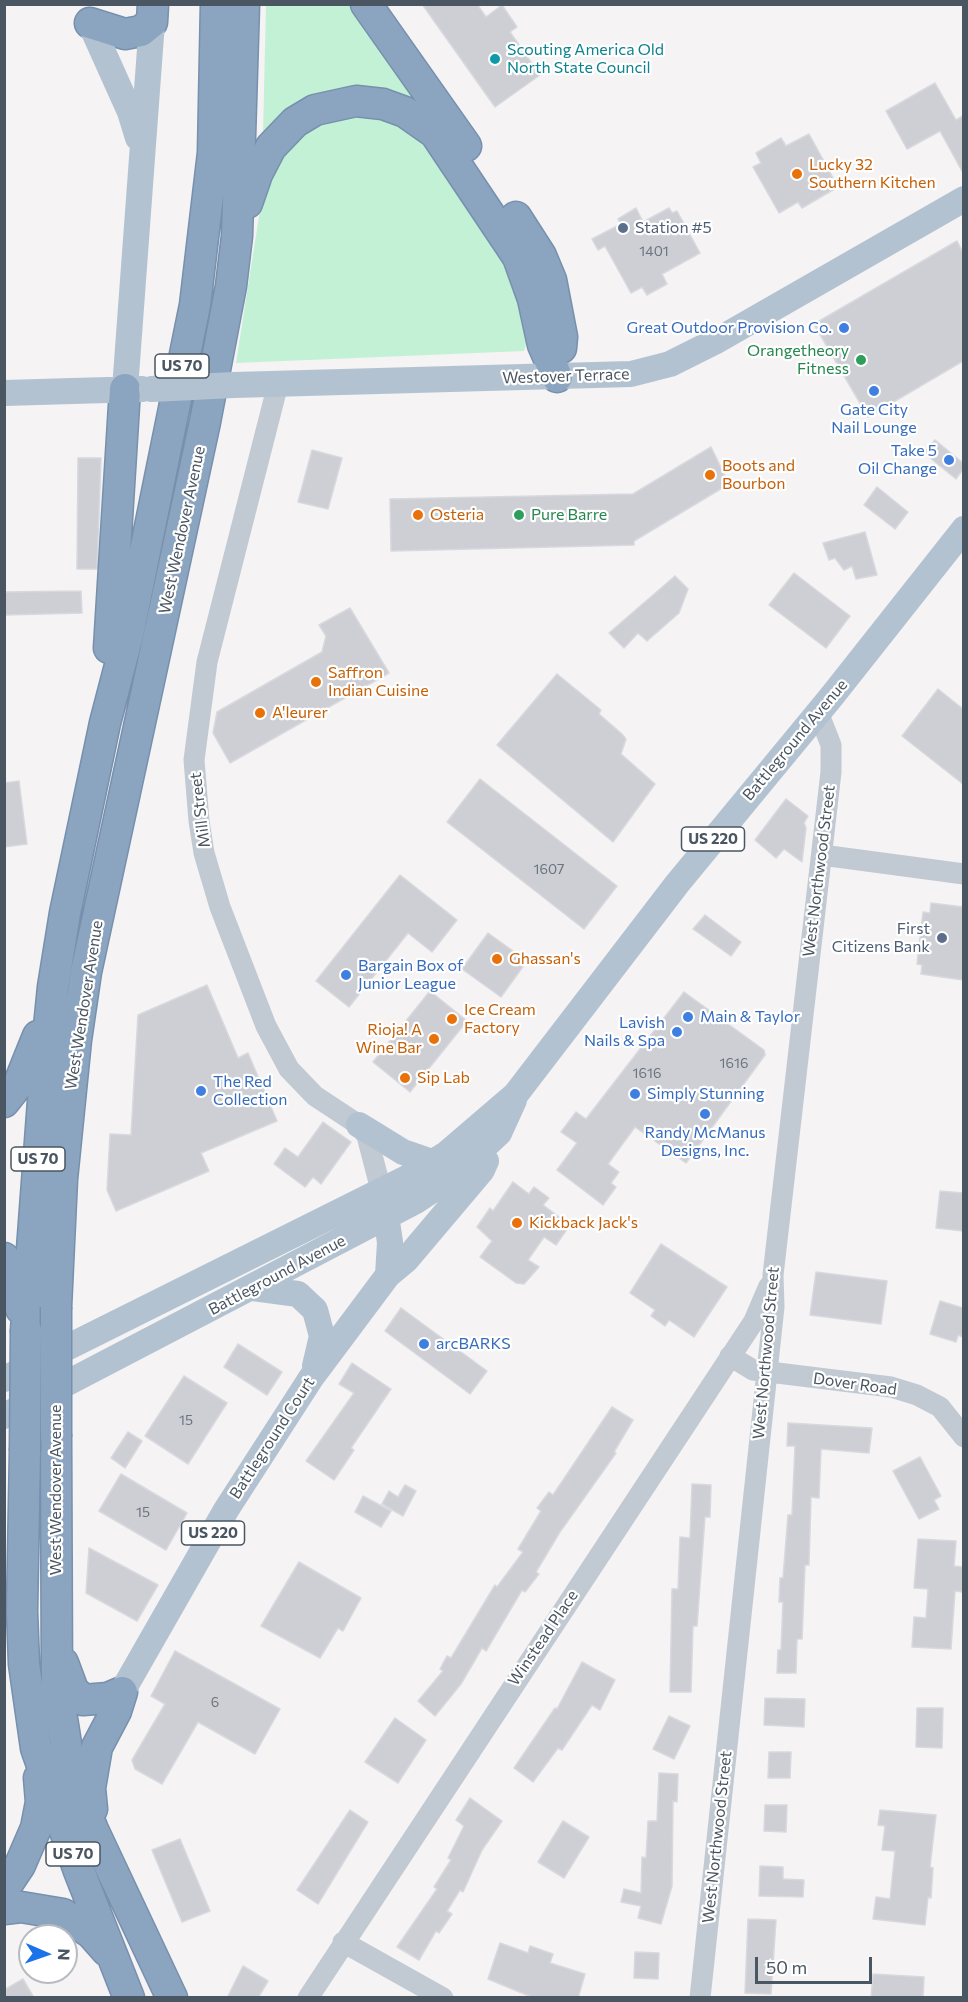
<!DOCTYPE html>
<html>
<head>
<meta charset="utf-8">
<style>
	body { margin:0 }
	#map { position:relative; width:968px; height:2002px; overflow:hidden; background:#f5f3f3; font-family:Commissioner,sans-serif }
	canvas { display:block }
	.frame { position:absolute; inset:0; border:6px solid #4a5661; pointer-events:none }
	.north { position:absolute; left:18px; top:1924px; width:60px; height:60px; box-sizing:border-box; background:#fff; border:2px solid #b7bbc0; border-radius:50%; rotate:92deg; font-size:16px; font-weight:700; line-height:24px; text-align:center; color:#4a5661 }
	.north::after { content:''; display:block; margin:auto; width:21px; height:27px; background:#1a73e8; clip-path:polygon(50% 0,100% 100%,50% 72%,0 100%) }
	.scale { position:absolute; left:755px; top:1957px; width:117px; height:27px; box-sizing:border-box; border:3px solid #4a5661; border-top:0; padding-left:8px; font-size:18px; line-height:21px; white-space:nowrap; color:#4a5661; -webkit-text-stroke:4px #fff; paint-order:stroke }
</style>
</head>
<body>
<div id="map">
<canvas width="968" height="2002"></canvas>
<div class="frame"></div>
<div class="north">N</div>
<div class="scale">50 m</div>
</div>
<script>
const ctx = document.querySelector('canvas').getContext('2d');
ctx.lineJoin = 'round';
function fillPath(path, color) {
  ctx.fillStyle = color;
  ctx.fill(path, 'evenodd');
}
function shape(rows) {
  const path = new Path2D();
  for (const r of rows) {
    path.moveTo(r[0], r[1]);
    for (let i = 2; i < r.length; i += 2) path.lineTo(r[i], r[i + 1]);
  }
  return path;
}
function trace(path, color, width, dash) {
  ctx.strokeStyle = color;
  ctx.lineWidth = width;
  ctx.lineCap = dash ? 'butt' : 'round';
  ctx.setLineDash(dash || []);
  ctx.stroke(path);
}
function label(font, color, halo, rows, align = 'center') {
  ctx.font = font + ' Commissioner,sans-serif';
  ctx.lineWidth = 4.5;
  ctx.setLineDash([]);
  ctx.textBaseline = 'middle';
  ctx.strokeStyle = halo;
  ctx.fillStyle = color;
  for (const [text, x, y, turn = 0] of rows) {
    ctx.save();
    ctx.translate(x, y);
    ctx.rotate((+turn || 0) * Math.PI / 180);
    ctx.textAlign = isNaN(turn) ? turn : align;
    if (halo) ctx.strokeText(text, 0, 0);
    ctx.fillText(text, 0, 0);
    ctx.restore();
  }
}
const green = shape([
	[266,5,356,5,440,120,397,98,263,135],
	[370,111,416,129,515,274,527,341,524,351,236,363,262,197,284,148,320,119]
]);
const building = shape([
	[422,4,477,4,486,17,502,5,517,27,510,32,540,75,495,107,422,4],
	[935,83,956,120,963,116,963,173,940,131,907,149,886,111,935,83],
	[809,134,838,187,802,208,798,202,779,213,753,167,761,163,756,153,781,138,786,146,809,134],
	[636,208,643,222,669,208,672,213,677,211,700,253,662,274,667,284,647,295,642,287,631,293,605,246,598,250,592,239,621,224,618,219,636,208],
	[957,241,963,253,963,361,868,417,814,324,957,241],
	[935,440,963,463,963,469,956,479,924,453,935,440],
	[711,447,729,484,634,541,634,545,391,551,390,499,633,494,711,447],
	[312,450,342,458,328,509,298,502,312,450],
	[78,458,101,458,97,569,77,569,78,458],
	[877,487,908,512,895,529,864,505,877,487],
	[865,532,877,575,856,579,852,566,844,570,835,558,829,560,823,543,865,532],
	[794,573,850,616,826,648,769,605,794,573],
	[675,576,688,589,679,613,647,641,638,633,624,648,609,633,675,576],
	[81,591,82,613,4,615,4,592,81,591],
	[350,608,389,673,230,763,213,733,217,712,322,652,326,636,319,625,350,608],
	[557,674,601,710,599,714,622,734,626,739,621,754,655,784,613,842,497,745,557,674],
	[938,689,963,709,963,784,902,736,938,689],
	[480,779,617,886,584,929,447,822,480,779],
	[19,781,27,844,4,847,4,783,19,781],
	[786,799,808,816,804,823,806,828,802,862,784,849,776,858,755,840,786,799],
	[400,875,457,920,432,952,408,933,349,1007,316,981,400,875],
	[931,903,963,907,963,980,921,974,922,965,917,964,923,912,930,913,931,903],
	[705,915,741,942,731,956,693,929,705,915],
	[488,933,527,961,501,997,462,969,488,933],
	[207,985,238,1058,248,1053,277,1121,201,1153,209,1171,116,1211,107,1190,110,1134,131,1135,138,1015,207,985],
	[430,991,467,1021,410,1092,373,1062,430,991],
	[684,992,764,1050,765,1055,686,1163,635,1127,608,1164,619,1172,611,1183,616,1187,603,1205,557,1170,577,1143,561,1132,576,1112,586,1119,684,992],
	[323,1122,351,1142,321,1184,313,1177,305,1187,274,1164,285,1148,298,1157,323,1122],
	[513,1182,529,1194,534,1187,549,1198,543,1205,570,1225,556,1245,544,1237,528,1260,539,1267,524,1284,516,1283,480,1257,492,1241,477,1227,490,1208,493,1211,513,1182],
	[940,1191,963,1193,963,1231,936,1228,940,1191],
	[661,1244,727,1287,694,1337,669,1320,665,1326,651,1316,655,1310,630,1293,661,1244],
	[816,1272,887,1281,881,1324,810,1315,816,1272],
	[940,1301,963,1308,963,1337,958,1335,956,1342,930,1334,940,1301],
	[401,1308,487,1371,470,1394,385,1331,401,1308],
	[238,1344,282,1372,267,1395,224,1367,238,1344],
	[352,1363,391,1389,351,1448,354,1450,334,1480,306,1461,354,1393,339,1384,352,1363],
	[184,1376,227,1403,188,1464,145,1436,184,1376],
	[612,1407,633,1420,614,1452,616,1453,560,1532,536,1572,539,1574,525,1592,522,1590,486,1651,482,1648,461,1684,435,1716,418,1701,443,1671,440,1669,447,1656,451,1658,495,1585,497,1587,523,1552,518,1549,541,1511,537,1508,549,1492,553,1495,612,1407],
	[788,1423,872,1428,869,1453,821,1449,819,1498,811,1497,809,1565,805,1565,802,1639,797,1639,796,1673,777,1673,778,1650,781,1650,783,1602,779,1602,780,1578,783,1578,788,1515,792,1515,795,1446,787,1446,788,1423],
	[128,1432,142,1441,125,1468,111,1458,128,1432],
	[920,1457,941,1496,934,1500,939,1509,919,1519,893,1471,920,1457],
	[121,1474,187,1513,166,1550,99,1511,121,1474],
	[692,1484,711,1485,710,1517,705,1517,697,1626,693,1626,691,1692,670,1692,672,1589,678,1589,680,1537,690,1538,692,1484],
	[405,1485,416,1491,403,1516,382,1504,389,1491,398,1497,405,1485],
	[363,1496,391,1511,381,1527,355,1512,363,1496],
	[918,1539,956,1541,954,1566,963,1567,963,1592,955,1591,951,1649,912,1647,914,1617,926,1618,928,1589,914,1588,918,1539],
	[89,1548,158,1585,137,1621,86,1593,89,1548],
	[299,1562,361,1598,343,1631,338,1628,320,1658,261,1626,299,1562],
	[175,1651,280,1709,255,1754,198,1722,162,1784,135,1769,132,1760,165,1704,151,1696,175,1651],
	[582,1662,615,1680,600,1710,592,1705,562,1750,558,1748,533,1782,514,1768,555,1708,557,1709,582,1662],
	[765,1698,805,1699,804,1727,764,1725,765,1698],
	[917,1708,943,1708,942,1748,916,1747,917,1708],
	[669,1716,690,1726,674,1759,653,1749,669,1716],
	[395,1718,426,1740,398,1783,365,1762,395,1718],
	[769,1752,791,1752,790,1778,768,1778,769,1752],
	[659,1773,678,1774,677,1802,673,1801,672,1886,661,1924,638,1918,641,1906,621,1902,624,1889,641,1893,642,1857,646,1858,648,1821,657,1821,659,1773],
	[470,1798,502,1821,482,1850,463,1892,460,1890,447,1911,452,1914,439,1933,436,1931,419,1960,397,1947,437,1889,434,1887,451,1860,448,1858,464,1826,456,1820,470,1798],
	[765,1805,787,1805,786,1832,764,1831,765,1805],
	[350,1810,368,1822,318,1904,297,1890,350,1810],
	[880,1810,936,1815,930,1867,933,1868,931,1898,928,1897,925,1925,873,1919,876,1897,890,1899,895,1851,882,1850,885,1826,878,1825,880,1810],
	[563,1821,589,1837,564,1878,538,1862,563,1821],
	[180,1839,210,1911,182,1922,152,1850,180,1839],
	[760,1866,783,1867,783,1879,804,1880,803,1897,759,1896,760,1866],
	[748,1919,776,1920,771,1994,745,1993,748,1919],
	[500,1943,528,1953,530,1946,553,1954,550,1963,585,1974,578,1998,534,1998,488,1979,500,1943],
	[635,1952,659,1953,658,1979,634,1978,635,1952],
	[243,1966,268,1981,258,1998,227,1998,243,1966],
	[873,1974,924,1977,923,1998,871,1998,873,1974],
	[23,1979,34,1998,4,1998,4,1990,23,1979]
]);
const minor = shape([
	[278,384,207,662,194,760,199,821,204,853,220,907,266,1026,289,1069,315,1096,359,1125,367,1136,381,1190],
	[822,855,964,874],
	[730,1356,753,1370,891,1387,917,1395,940,1407,964,1437],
	[343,1942,443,1998],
	[308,1998,754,1321,769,1286],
	[700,1998,774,1307,773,1275,831,772,831,745,818,712]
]);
const major = shape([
	[90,23,130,112,138,138],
	[234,385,631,374,670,364,718,340,964,199],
	[125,389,152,22],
	[4,393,142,389],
	[359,1125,403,1152,432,1162],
	[388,1275,406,1260,482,1170,486,1161],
	[253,1288,298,1294,315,1310,322,1336,315,1366],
	[4,1379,405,1179,446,1154,516,1094,677,884,832,696,964,529],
	[4,1416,416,1201,452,1177,499,1133,514,1100],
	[122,1692,226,1510,311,1378,388,1275,390,1242,384,1202]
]);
const highway = shape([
	[366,4,466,146],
	[90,23,125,34,141,31,152,22,153,4],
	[247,203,257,174,271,147,295,122,315,110,356,101,383,104,405,112,435,133,518,257,533,299,543,345,557,377],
	[516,217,541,256,551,280,562,337,561,348],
	[109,648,125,389],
	[4,1102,19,1083,38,1036],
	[4,1258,21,1309],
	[56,1307,62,1179,76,1040,86,972,205,422,231,286,237,236,244,4],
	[26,1330,47,1047,53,987,65,913,105,723,128,635,195,305,213,153,216,4],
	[56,1437,57,1687,68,1756,77,1790,93,1830,172,1998],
	[25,1451,22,1611,24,1664,36,1748,79,1871,129,1998],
	[63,1663,73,1690,83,1700,108,1698,122,1692],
	[92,1809,90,1788,97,1747,116,1711,122,1692],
	[4,1889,20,1865,36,1828,41,1802,39,1778],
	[4,1909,21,1907,63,1914,91,1933,107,1951]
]);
const majorBridge = shape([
	[152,389,234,385]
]);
const highwayBridge = shape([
	[56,1437,56,1307],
	[25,1451,26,1330]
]);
const markers = [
	[495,59,6,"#0f9aa8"],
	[797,174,6,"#e8710a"],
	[623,228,6,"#5c6f8a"],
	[844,328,6,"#3f7fe0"],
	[861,360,6,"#2e9e5b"],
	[874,391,6,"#3f7fe0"],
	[949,460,6,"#3f7fe0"],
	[710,475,6,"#e8710a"],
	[418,515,6,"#e8710a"],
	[519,515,6,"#2e9e5b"],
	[316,682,6,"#e8710a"],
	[260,713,6,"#e8710a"],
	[942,938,6,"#5c6f8a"],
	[497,959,6,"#e8710a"],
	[346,975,6,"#3f7fe0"],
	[688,1017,6,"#3f7fe0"],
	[452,1019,6,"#e8710a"],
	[677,1032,6,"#3f7fe0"],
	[434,1039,6,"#e8710a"],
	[405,1078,6,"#e8710a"],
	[201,1091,6,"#3f7fe0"],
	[635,1094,6,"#3f7fe0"],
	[705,1114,6,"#3f7fe0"],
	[517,1223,6,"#e8710a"],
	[424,1344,6,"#3f7fe0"]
];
const numberNames = [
	["1401",654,251],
	["1607",549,869],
	["1616",734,1063],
	["1616",647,1073],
	["15",186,1420],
	["15",143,1512],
	["6",215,1702]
];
const shields = [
	[182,366,54],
	[713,839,63],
	[38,1159,54],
	[213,1533,63],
	[73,1854,54]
];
const shieldNames = [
	["US 70",182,366],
	["US 220",713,839],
	["US 70",38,1159],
	["US 220",213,1533],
	["US 70",73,1854]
];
const cultureNames = [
	["Scouting America Old",507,50],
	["North State Council",507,68]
];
const foodNames = [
	["Lucky 32",809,165],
	["Southern Kitchen",809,183],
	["Boots and",722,466],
	["Bourbon",722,484],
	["Osteria",430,515],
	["Saffron",328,673],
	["Indian Cuisine",328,691],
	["A'leurer",272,713],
	["Ghassan's",509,959],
	["Ice Cream",464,1010],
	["Factory",464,1028],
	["Rioja! A",422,1030,"right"],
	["Wine Bar",422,1048,"right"],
	["Sip Lab",417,1078],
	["Kickback Jack's",529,1223]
];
const serviceNames = [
	["Station #5",635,228],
	["First",930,929,"right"],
	["Citizens Bank",930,947,"right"]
];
const shopNames = [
	["Great Outdoor Provision Co.",832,328,"right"],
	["Gate City",874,410,"center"],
	["Nail Lounge",874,428,"center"],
	["Take 5",937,451,"right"],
	["Oil Change",937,469,"right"],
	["Bargain Box of",358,966],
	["Junior League",358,984],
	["Main & Taylor",700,1017],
	["Lavish",665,1023,"right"],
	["Nails & Spa",665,1041,"right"],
	["The Red",213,1082],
	["Collection",213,1100],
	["Simply Stunning",647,1094],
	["Randy McManus",705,1133,"center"],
	["Designs, Inc.",705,1151,"center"],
	["arcBARKS",436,1344]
];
const leisureNames = [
	["Orangetheory",849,351],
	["Fitness",849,369],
	["Pure Barre",531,515,"left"]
];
const streetNames = [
	["Westover Terrace",566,376,-2],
	["West Wendover Avenue",182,530,-78],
	["Battleground Avenue",795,740,-50],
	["Mill Street",200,810,-97],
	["West Northwood Street",819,871,-83],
	["West Wendover Avenue",84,1005,-81],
	["Battleground Avenue",277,1275,-28],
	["West Northwood Street",766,1353,-85],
	["Dover Road",855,1384,8],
	["Battleground Court",272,1438,-57],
	["West Wendover Avenue",56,1490,-90],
	["Winstead Place",543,1638,-56],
	["West Northwood Street",717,1837,-84]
];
fillPath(green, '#c3f1d5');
fillPath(building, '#cdcfd5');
trace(building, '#d7d9de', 1.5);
trace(highway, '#7690ad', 33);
trace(minor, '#c1cad2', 21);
trace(major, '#b3c2d1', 26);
trace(highway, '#8ba5c1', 30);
trace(highwayBridge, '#7690ad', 33, []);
trace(majorBridge, '#b3c2d1', 26);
trace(highwayBridge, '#8ba5c1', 30);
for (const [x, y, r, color] of markers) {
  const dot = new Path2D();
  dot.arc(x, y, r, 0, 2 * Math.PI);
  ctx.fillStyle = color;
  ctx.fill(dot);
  trace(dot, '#fff', 2);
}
label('14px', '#6b747e', null, numberNames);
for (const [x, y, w] of shields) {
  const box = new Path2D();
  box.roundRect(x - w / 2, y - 12, w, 24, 4.5);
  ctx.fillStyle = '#fff';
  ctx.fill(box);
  trace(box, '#4a5661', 1.5);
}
label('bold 15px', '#4a5661', null, shieldNames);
label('16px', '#0d838f', '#fff', cultureNames, 'left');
label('16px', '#c56008', '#fff', foodNames, 'left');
label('16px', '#4e5e75', '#fff', serviceNames, 'left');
label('16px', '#366cbe', '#fff', shopNames, 'left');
label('16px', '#27864d', '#fff', leisureNames, 'right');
label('16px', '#4a5661', '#fff', streetNames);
</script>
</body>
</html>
